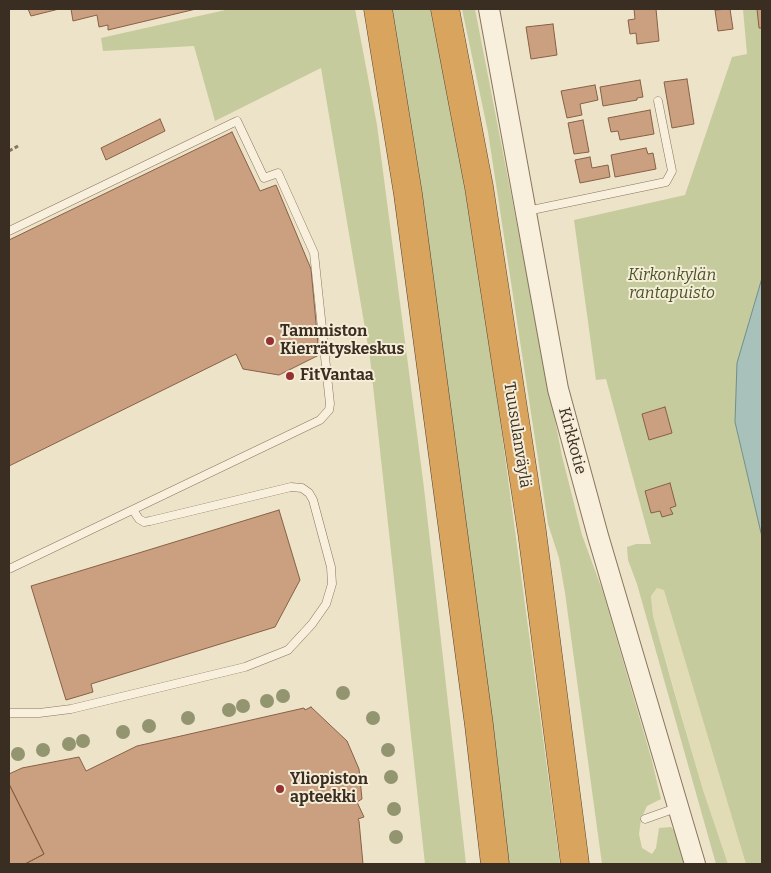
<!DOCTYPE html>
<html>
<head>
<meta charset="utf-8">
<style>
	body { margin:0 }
	#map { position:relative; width:771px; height:873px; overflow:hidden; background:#ede3c8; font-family:Bitter,serif }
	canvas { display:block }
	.frame { position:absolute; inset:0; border:10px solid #3a2d21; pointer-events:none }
</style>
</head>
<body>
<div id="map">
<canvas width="771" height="873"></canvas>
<div class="frame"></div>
</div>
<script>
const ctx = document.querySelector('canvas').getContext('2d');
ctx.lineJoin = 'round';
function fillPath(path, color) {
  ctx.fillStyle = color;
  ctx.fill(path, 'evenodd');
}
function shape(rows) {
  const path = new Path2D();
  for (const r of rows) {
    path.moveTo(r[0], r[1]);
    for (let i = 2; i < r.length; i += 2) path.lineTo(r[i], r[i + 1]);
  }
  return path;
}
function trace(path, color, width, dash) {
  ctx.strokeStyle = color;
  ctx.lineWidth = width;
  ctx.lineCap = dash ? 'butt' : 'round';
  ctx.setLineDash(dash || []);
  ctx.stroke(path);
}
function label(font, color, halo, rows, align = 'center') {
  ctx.font = font + ' Bitter,serif';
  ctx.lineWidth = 4;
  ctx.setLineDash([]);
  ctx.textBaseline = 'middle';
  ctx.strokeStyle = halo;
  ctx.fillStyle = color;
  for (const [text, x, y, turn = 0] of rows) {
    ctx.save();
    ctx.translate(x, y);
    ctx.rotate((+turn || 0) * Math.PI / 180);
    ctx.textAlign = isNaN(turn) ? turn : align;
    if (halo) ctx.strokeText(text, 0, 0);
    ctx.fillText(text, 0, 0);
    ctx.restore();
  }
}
const farmland = shape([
	[657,588,676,593,762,864,728,864,703,790,653,616,651,596]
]);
const green = shape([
	[230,9,355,9,377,125,424,488,466,864,425,864,370,358,321,68,215,121,194,46,103,51,101,38],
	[391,9,431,9,447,83,484,301,560,864,509,864,479,623,435,298],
	[462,9,475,9,562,456,582,535,603,592,652,761,661,799,647,806,641,819,639,834,642,848,652,854,656,848,659,828,671,827,676,833,685,864,602,864,565,593,559,558,548,524,488,132],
	[743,9,762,9,762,278,735,422,762,537,762,864,746,864,664,590,657,588,651,596,653,616,674,691,703,790,728,864,716,864,637,584,628,560,627,547,636,544,651,544,606,379,596,380,574,220,685,195,732,57,747,54]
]);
const water = shape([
	[762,278,762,537,735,422,737,363,762,278]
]);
const building = shape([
	[28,9,59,9,31,16,28,9],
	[71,9,196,9,108,30,108,25,99,27,97,15,73,21,71,9],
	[634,9,656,9,659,41,637,44,636,33,630,34,628,20,635,19,634,9],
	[730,9,733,29,718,31,715,10,730,9],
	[757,9,762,9,762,28,759,28,757,9],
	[553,24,557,55,531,59,526,27,553,24],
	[687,79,694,124,672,128,664,82,687,79],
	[640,80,643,97,637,98,637,100,603,106,600,87,640,80],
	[595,85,598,100,580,104,582,115,567,118,561,91,595,85],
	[650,110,654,134,620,140,618,131,611,132,608,118,650,110],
	[160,119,165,131,106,160,101,148,160,119],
	[583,120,589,152,574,154,568,123,583,120],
	[232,132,260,191,276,185,311,269,319,355,279,375,243,369,236,354,9,466,9,240,232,132],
	[646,148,648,154,653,153,656,169,615,177,611,155,646,148],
	[590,157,592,168,608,165,610,177,580,183,575,160,590,157],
	[665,407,672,433,649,440,642,414,665,407],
	[670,483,676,506,670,508,673,514,662,517,660,511,651,513,645,491,670,483],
	[279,510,300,580,275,627,91,684,93,692,66,700,31,586,279,510],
	[311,707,347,741,359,769,362,799,357,802,364,817,358,819,359,821,363,864,25,864,44,854,9,784,9,774,22,768,79,757,86,771,137,746,304,708,305,710,311,707],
	[9,784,44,854,25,864,9,864,9,784]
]);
const path = shape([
	[9,151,18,146]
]);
const service = shape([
	[527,211,666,182,672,171,658,101],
	[9,231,237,121,264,178,278,173,314,253,330,404,329,410,320,420,9,569],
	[9,713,39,713,71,709,245,667,288,650,312,624,326,604,332,584,331,567,313,500,309,493,302,488,291,487,150,521,144,522,139,519,133,510],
	[645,819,676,808]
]);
const tertiary = shape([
	[489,9,558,389,598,536,695,864]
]);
const motorway = shape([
	[378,9,408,194,479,725,495,864],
	[445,9,479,187,532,532,575,864]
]);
const trees = [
	[343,693],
	[283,696],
	[267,701],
	[243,706],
	[229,710],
	[188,718],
	[373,718],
	[149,726],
	[123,732],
	[83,741],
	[69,744],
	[43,750],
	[388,750],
	[18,754],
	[391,777],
	[394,809],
	[396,837]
];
const markers = [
	[270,341,5,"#953130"],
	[290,376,5,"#953130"],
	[280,789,5,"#953130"]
];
const parkNames = [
	["Kirkonkylän",672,276],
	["rantapuisto",672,294]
];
const poiNames = [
	["Tammiston",280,332],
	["Kierrätyskeskus",280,350],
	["FitVantaa",300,376],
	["Yliopiston",290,780],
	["apteekki",290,798]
];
const streetNames = [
	["Tuusulanväylä",517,435,81],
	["Kirkkotie",572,441,75]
];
fillPath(farmland, '#e2dcb6');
fillPath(green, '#c5cb9c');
fillPath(water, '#a9c1bb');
trace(water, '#709088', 1);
fillPath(building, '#caa080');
trace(building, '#876045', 1);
trace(service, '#89755e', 9);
trace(tertiary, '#89755e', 22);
trace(motorway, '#574432', 29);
trace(path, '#89755e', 3, [4, 2.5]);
trace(service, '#f8f0dc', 8);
trace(tertiary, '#f8f0dc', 20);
trace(motorway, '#d8a45e', 28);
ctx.fillStyle = '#939570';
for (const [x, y] of trees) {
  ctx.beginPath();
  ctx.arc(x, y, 7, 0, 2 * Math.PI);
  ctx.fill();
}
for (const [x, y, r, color] of markers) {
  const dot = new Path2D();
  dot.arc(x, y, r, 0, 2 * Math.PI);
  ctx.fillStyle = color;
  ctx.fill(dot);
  trace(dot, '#f5edd8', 2);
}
label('italic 16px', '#495528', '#f5edd8', parkNames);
label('bold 16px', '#3a2d21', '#f5edd8', poiNames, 'left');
label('16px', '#3a2d21', '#f5edd8', streetNames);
</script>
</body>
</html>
